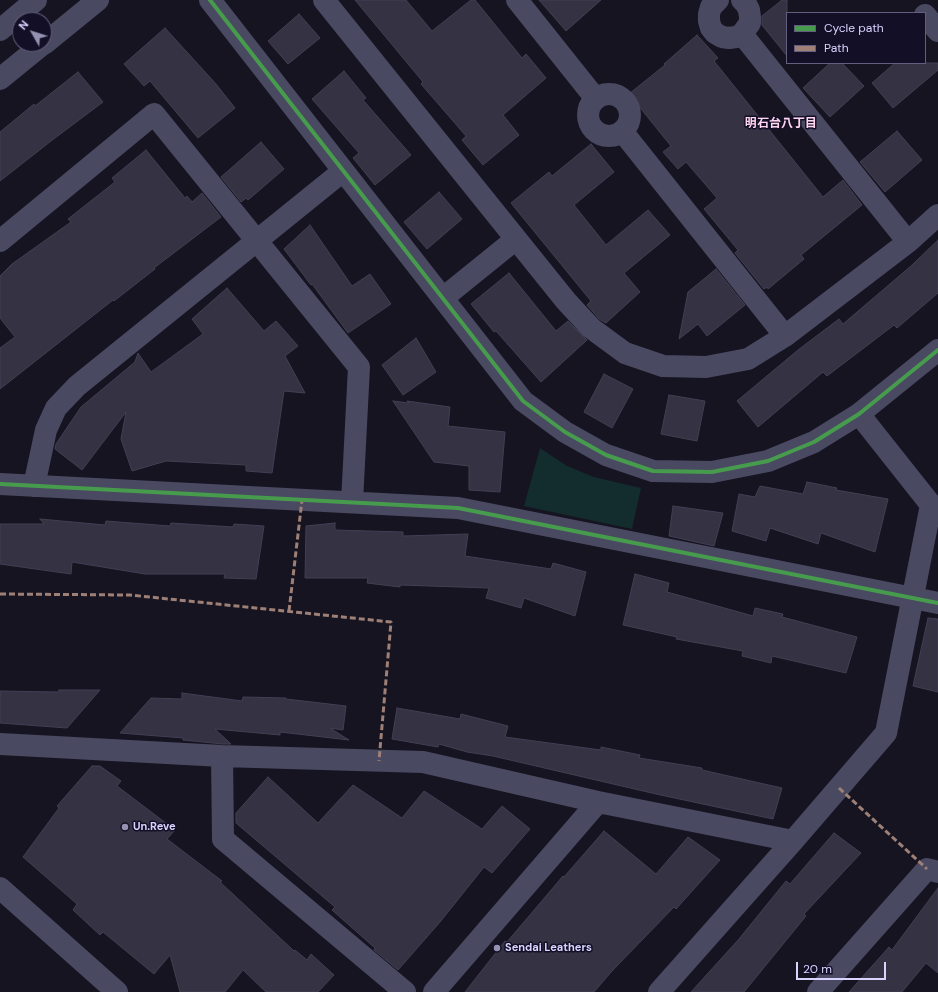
<!DOCTYPE html>
<html>
<head>
<meta charset="utf-8">
<style>
	body { margin:0 }
	#map { position:relative; width:938px; height:992px; overflow:hidden; background:#161421; font-family:"DM Sans",sans-serif }
	canvas { display:block }
	.legend { position:absolute; left:786px; top:12px; width:140px; height:52px; box-sizing:border-box; background:#130f26; border:1px solid #625e7d; margin:0; padding:5px 7px; list-style:none; font-size:12px; color:#d9d4ff }
	.legend li { display:flex; align-items:center; gap:8px; height:20px }
	.legend b { width:20px; border:1px solid #625e7d }
	.north { position:absolute; left:12px; top:12px; width:40px; height:40px; box-sizing:border-box; background:#130f26; border:1px solid #625e7d; border-radius:50%; rotate:309deg; font-size:11px; font-weight:700; line-height:16px; text-align:center; color:#d9d4ff }
	.north::after { content:''; display:block; margin:auto; width:14px; height:18px; background:#9591b1; clip-path:polygon(50% 0,100% 100%,50% 72%,0 100%) }
	.scale { position:absolute; left:796px; top:962px; width:90px; height:18px; box-sizing:border-box; border:2px solid #d9d4ff; border-top:0; padding-left:5px; font-size:12px; line-height:14px; white-space:nowrap; color:#d9d4ff; -webkit-text-stroke:3px #130f26; paint-order:stroke }
</style>
</head>
<body>
<div id="map">
<canvas width="938" height="992"></canvas>
<ul class="legend">
<li><b style="height:5px;background:#469c4c"></b>Cycle path</li>
<li><b style="height:5px;background:#9e8076"></b>Path</li>
</ul>
<div class="north">N</div>
<div class="scale">20 m</div>
</div>
<script>
const ctx = document.querySelector('canvas').getContext('2d');
ctx.lineJoin = 'round';
function fillPath(path, color) {
  ctx.fillStyle = color;
  ctx.fill(path, 'evenodd');
}
function shape(rows) {
  const path = new Path2D();
  for (const r of rows) {
    if (r.length === 3) {
      path.moveTo(r[0] + r[2], r[1]);
      path.arc(r[0], r[1], r[2], 0, 2 * Math.PI);
      continue;
    }
    path.moveTo(r[0], r[1]);
    for (let i = 2; i < r.length; i += 2) path.lineTo(r[i], r[i + 1]);
  }
  return path;
}
function trace(path, color, width, dash) {
  ctx.strokeStyle = color;
  ctx.lineWidth = width;
  ctx.lineCap = dash ? 'butt' : 'round';
  ctx.setLineDash(dash || []);
  ctx.stroke(path);
}
function label(font, color, halo, rows, align = 'center') {
  ctx.font = font + ' "DM Sans","Noto Sans JP",sans-serif';
  ctx.lineWidth = 3;
  ctx.setLineDash([]);
  ctx.textBaseline = 'middle';
  ctx.strokeStyle = halo;
  ctx.fillStyle = color;
  for (const [text, x, y, turn = 0] of rows) {
    ctx.save();
    ctx.translate(x, y);
    ctx.rotate((+turn || 0) * Math.PI / 180);
    ctx.textAlign = isNaN(turn) ? turn : align;
    if (halo) ctx.strokeText(text, 0, 0);
    ctx.fillText(text, 0, 0);
    ctx.restore();
  }
}
const green = shape([
	[540,448,567,466,594,477,641,488,632,529,524,506]
]);
const building = shape([
	[355,0,406,0,432,31,471,0,475,0,522,58,526,54,546,78,503,115,519,135,483,165,462,140,466,136,421,84,423,82,355,0],
	[539,0,601,0,566,31,539,0],
	[782,0,787,0,787,56,762,25,762,16,782,0],
	[299,14,320,38,288,64,268,41,299,14],
	[165,28,216,84,235,108,198,138,150,81,144,86,124,64,165,28],
	[697,35,718,58,714,61,823,197,843,180,862,205,801,255,804,259,768,289,767,287,764,289,735,253,738,250,704,209,717,198,686,162,678,169,663,152,671,146,629,94,665,65,664,64,697,35],
	[830,63,842,63,864,86,830,117,803,88,830,63],
	[895,63,938,63,938,70,893,108,872,83,895,63],
	[344,71,366,98,363,100,411,155,375,185,353,158,359,153,312,99,344,71],
	[78,72,103,102,51,141,0,181,0,132,34,104,35,106,78,72],
	[897,131,922,160,885,192,860,162,897,131],
	[261,142,284,169,248,200,246,198,241,202,221,177,261,142],
	[591,144,614,172,574,205,606,245,648,210,670,235,624,273,640,292,606,323,599,319,587,305,591,301,511,203,549,172,552,176,591,144],
	[146,150,185,198,187,196,192,202,202,193,221,217,154,268,155,269,114,301,113,300,0,389,0,348,15,337,0,318,0,276,12,264,71,222,68,219,115,182,112,178,146,150],
	[439,192,462,219,427,249,404,222,439,192],
	[310,225,352,286,370,274,391,304,348,333,312,284,311,285,284,249,310,225],
	[938,240,938,293,897,328,894,325,827,376,823,372,758,427,737,401,798,350,839,319,843,324,911,266,938,240],
	[716,269,745,305,707,336,698,324,679,339,688,292,716,269],
	[509,273,556,331,568,321,587,340,541,382,496,331,494,332,471,304,509,273],
	[227,288,264,331,276,321,298,346,285,356,305,393,284,391,272,473,246,471,246,465,166,461,132,471,121,439,126,412,82,470,55,449,56,444,81,407,135,362,138,353,151,372,203,334,192,319,227,288],
	[416,338,436,372,403,395,382,365,416,338],
	[604,374,633,389,612,428,584,412,604,374],
	[669,395,705,401,697,441,661,434,669,395],
	[393,401,409,403,407,401,450,407,448,426,505,432,500,492,469,490,469,466,434,462,393,401],
	[807,482,837,488,836,490,888,499,875,552,821,533,818,544,770,528,766,541,732,531,739,494,755,497,760,486,803,494,807,482],
	[673,506,723,513,714,546,669,536,673,506],
	[40,519,105,525,106,521,170,526,171,523,233,527,234,524,264,526,256,579,224,578,225,574,145,574,72,562,71,574,0,564,0,524,44,524,40,519],
	[335,523,335,530,403,532,403,536,468,534,465,556,551,569,553,563,586,572,575,616,524,598,521,608,486,598,489,588,400,585,400,587,367,583,368,578,305,578,306,526,335,523],
	[635,574,669,583,667,592,753,616,755,608,783,614,782,617,857,637,846,673,772,656,771,663,742,656,743,651,676,639,677,637,623,625,635,574],
	[928,618,938,619,938,692,913,686,928,618],
	[59,690,100,690,67,728,0,723,0,691,59,692,59,690],
	[182,693,242,701,243,697,286,698,286,699,346,706,343,730,330,728,349,740,280,732,280,735,215,729,231,744,223,744,183,740,183,738,120,733,151,698,182,699,182,693],
	[397,708,460,719,461,714,508,726,505,737,601,750,601,747,640,755,639,758,702,768,702,770,782,788,773,819,656,794,493,756,467,752,439,744,438,747,392,739,397,708],
	[92,766,100,766,121,781,117,786,175,830,167,839,222,881,220,882,294,951,295,950,307,960,311,954,334,975,318,992,266,992,243,970,225,992,180,992,170,955,154,974,103,932,100,935,73,910,77,904,23,857,59,808,57,806,92,766],
	[268,777,318,823,353,785,402,818,424,791,482,829,502,806,530,829,492,873,484,867,440,922,398,970,374,950,375,948,332,910,335,907,236,823,236,813,268,777],
	[604,831,656,874,688,837,720,860,676,909,674,907,612,971,594,992,465,992,505,941,507,942,563,876,564,877,604,831],
	[834,833,861,853,804,914,806,916,744,992,691,992,739,939,786,881,790,884,834,833],
	[938,888,938,973,926,963,902,992,849,992,889,947,892,950,938,888]
]);
const minor = shape([
	[210,0,523,401,565,432,606,455,653,471,712,472,768,461,814,442,859,414,938,350],
	[324,0,566,301,591,328,625,353,663,366,706,367,748,359,785,336,908,242,938,215],
	[517,0,596,99],
	[718,0,711,7,709,14,709,21,711,28,715,33,722,37,729,38,736,37,742,34,750,23,750,17,749,10,746,4,742,0],
	[925,15,938,31],
	[742,34,908,242],
	[609,115,21],
	[622,131,785,336],
	[0,241,154,114,359,367,352,502],
	[443,298,516,239],
	[0,484,458,508,938,603],
	[34,486,46,430,56,408,77,386,343,171],
	[0,744,222,756,423,762,598,802,793,841],
	[222,756,223,839,405,992],
	[434,992,598,802],
	[659,992,793,841,886,733,931,505,859,414],
	[818,992,927,869,938,872]
]);
const tertiary = shape([
	[0,30,36,0],
	[44,44,98,0],
	[0,79,43,44],
	[0,888,117,992]
]);
const quiet = shape([
	[0,594,130,595,391,622,379,761],
	[289,611,302,500],
	[839,788,927,869]
]);
const cycleway = shape([
	[210,0,523,401,565,432,606,455,653,471,712,472,768,461,814,442,859,414,938,350],
	[0,484,458,508,938,603]
]);
const markers = [
	[125,827,4,"#9591b1"],
	[497,948,4,"#9591b1"]
];
const poiNames = [
	["Un.Reve",133,827],
	["Sendai Leathers",505,948]
];
const neighbourhoodNames = [
	["明石台八丁目",781,124]
];
fillPath(green, '#132c2d');
fillPath(building, '#343243');
trace(building, '#433f54', 1);
trace(minor, '#4a4962', 22);
trace(tertiary, '#4a4962', 22);
trace(quiet, '#9e8076', 3, [6, 3]);
trace(cycleway, '#469c4c', 4);
for (const [x, y, r, color] of markers) {
  const dot = new Path2D();
  dot.arc(x, y, r, 0, 2 * Math.PI);
  ctx.fillStyle = color;
  ctx.fill(dot);
  trace(dot, '#130f26', 1.5);
}
label('bold 11px', '#d9d4ff', '#130f26', poiNames, 'left');
label('bold 12px', '#ffd6f0', '#130f26', neighbourhoodNames);
</script>
</body>
</html>
